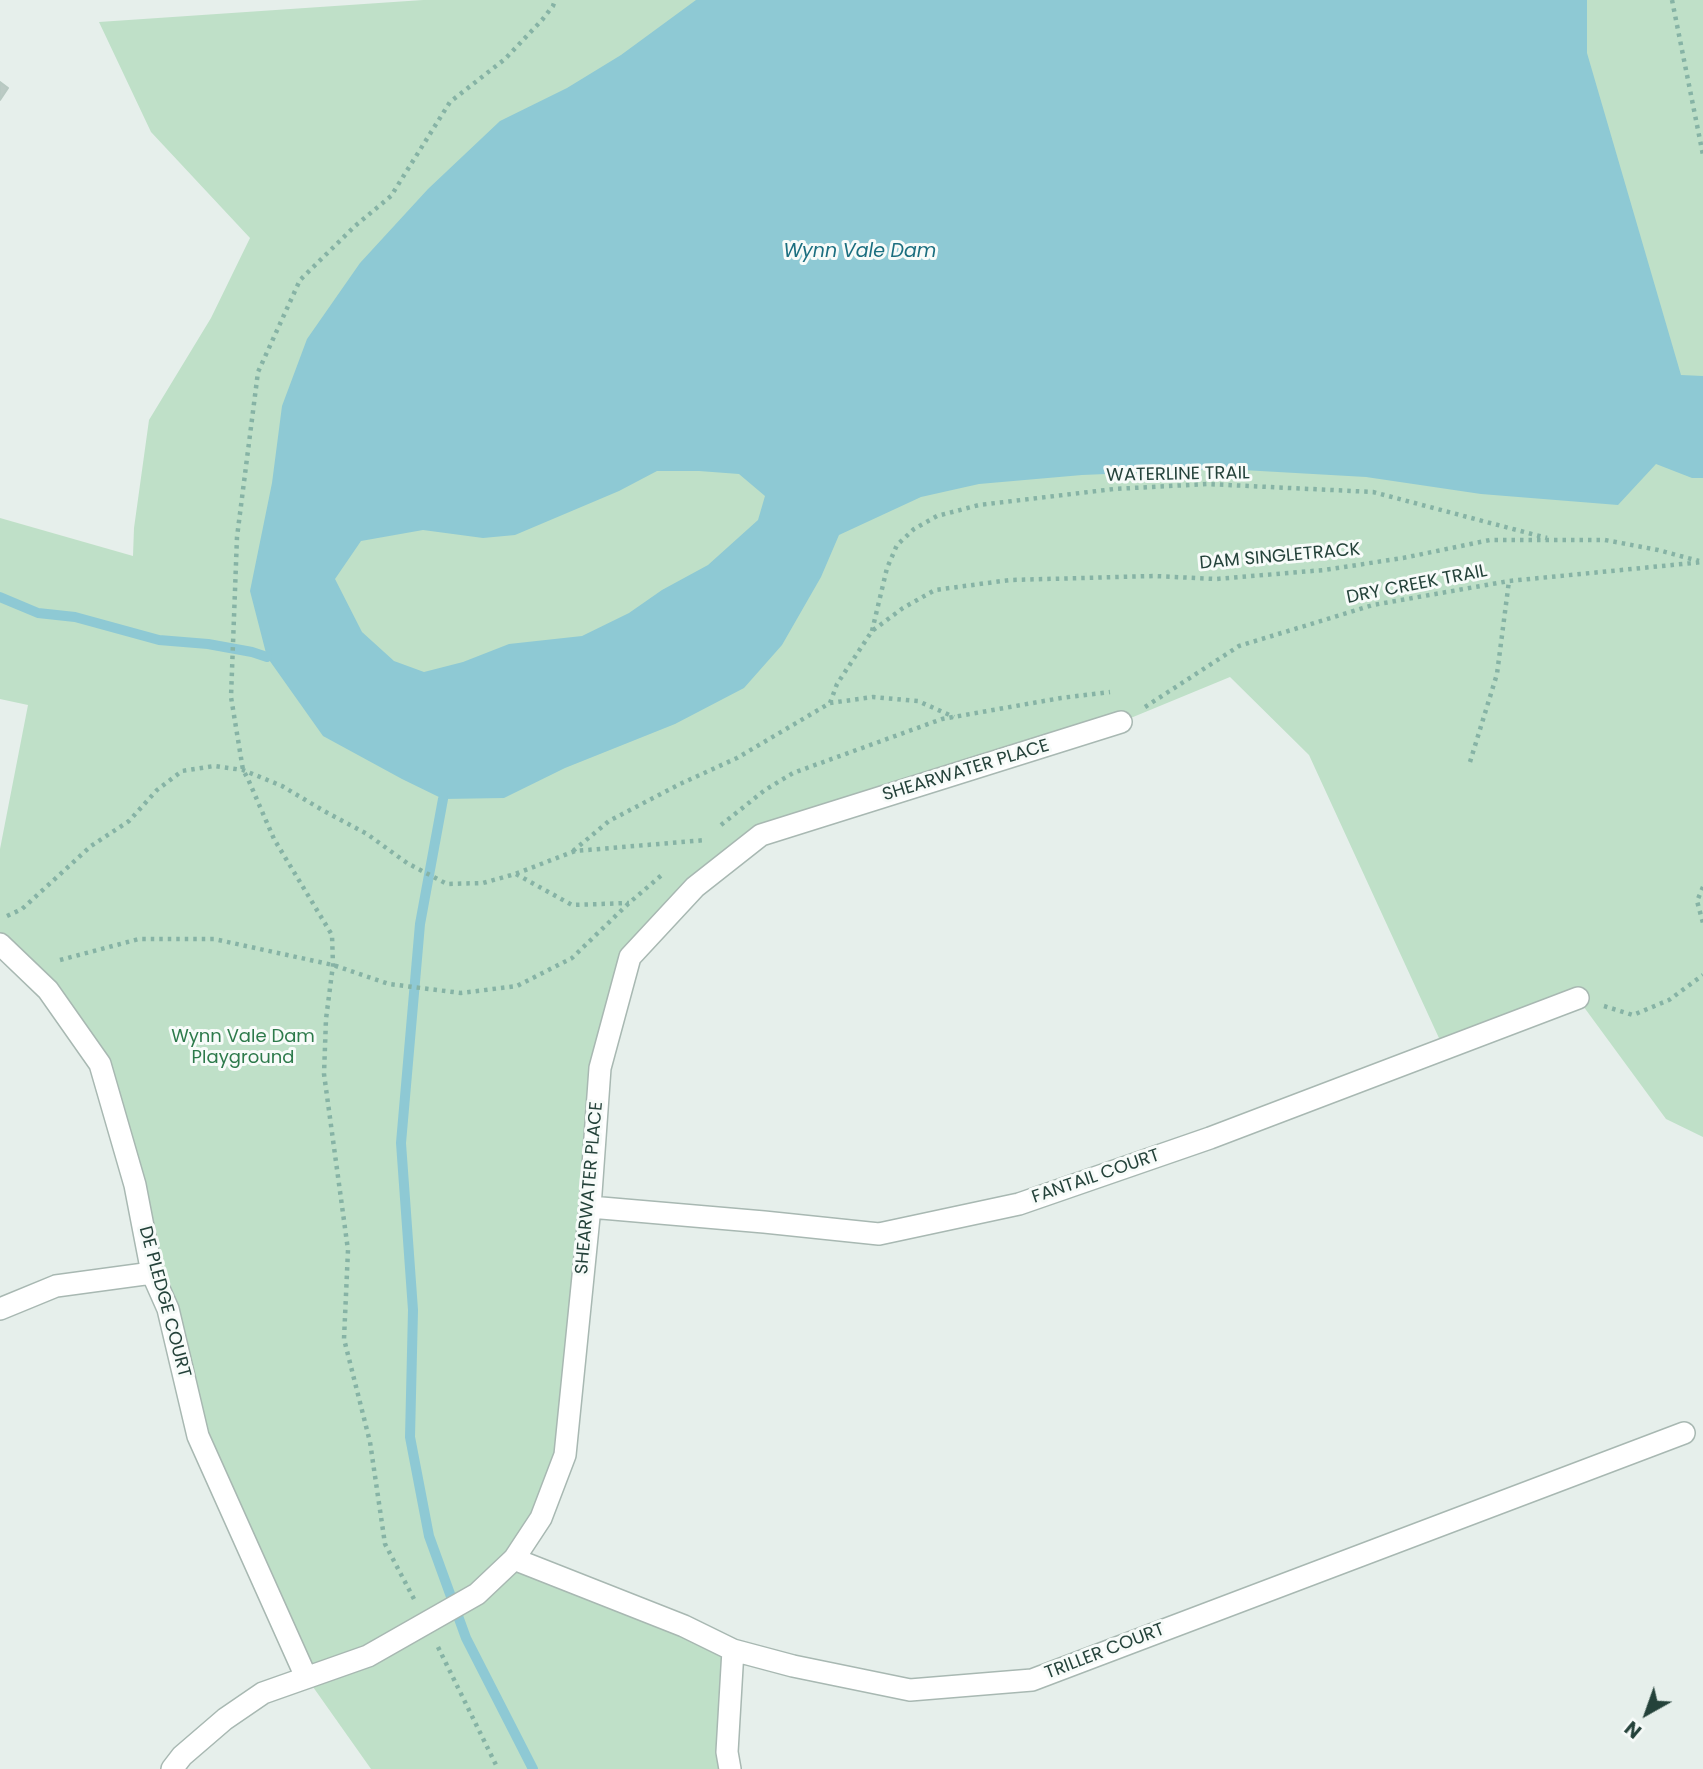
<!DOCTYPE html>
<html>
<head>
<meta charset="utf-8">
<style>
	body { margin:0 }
	#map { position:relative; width:1703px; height:1769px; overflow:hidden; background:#e6efeb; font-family:Poppins,sans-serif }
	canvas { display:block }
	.north { position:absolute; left:1612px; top:1678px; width:70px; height:70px; -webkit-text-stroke:5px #f7fbf9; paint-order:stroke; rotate:220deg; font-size:19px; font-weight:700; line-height:28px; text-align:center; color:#24423a }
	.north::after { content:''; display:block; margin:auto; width:24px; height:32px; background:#24423a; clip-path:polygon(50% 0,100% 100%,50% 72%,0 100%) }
</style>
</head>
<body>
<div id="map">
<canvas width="1703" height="1769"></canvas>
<div class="north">N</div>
</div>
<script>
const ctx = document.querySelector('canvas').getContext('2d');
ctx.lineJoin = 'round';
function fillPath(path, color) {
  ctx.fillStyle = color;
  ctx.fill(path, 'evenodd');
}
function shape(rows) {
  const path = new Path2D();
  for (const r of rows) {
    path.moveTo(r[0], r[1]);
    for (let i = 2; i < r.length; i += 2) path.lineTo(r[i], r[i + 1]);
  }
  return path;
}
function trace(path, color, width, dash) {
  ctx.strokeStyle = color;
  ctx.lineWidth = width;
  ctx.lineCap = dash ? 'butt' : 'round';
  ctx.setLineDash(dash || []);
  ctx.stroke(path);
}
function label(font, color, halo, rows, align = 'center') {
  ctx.font = font + ' Poppins,sans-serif';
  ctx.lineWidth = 6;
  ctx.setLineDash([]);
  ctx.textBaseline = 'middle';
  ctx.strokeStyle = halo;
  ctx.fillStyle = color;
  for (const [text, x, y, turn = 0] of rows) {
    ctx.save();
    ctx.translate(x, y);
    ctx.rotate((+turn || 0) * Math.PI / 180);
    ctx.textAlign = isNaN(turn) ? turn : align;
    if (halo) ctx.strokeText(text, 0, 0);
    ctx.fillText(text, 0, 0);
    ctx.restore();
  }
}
const green = shape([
	[423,0,1703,0,1703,1137,1666,1119,1578,999,1444,1049,1309,755,1230,677,1121,722,761,835,630,957,599,1082,565,1455,515,1558,733,1650,730,1769,371,1769,306,1677,198,1436,100,1064,0,944,0,849,28,705,0,699,0,518,133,556,134,528,149,420,211,318,250,238,151,132,99,22]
]);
const water = shape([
	[696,0,1587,0,1587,53,1681,375,1703,376,1703,478,1692,478,1656,464,1618,505,1481,494,1366,477,1225,469,1082,475,979,484,921,497,839,535,821,577,782,645,744,688,675,724,565,768,504,798,443,799,402,779,323,736,267,657,250,591,272,483,282,406,307,339,360,263,428,189,500,121,567,88,621,55],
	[657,471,699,471,739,474,765,496,758,520,708,565,662,590,629,613,582,636,509,644,463,662,424,672,394,661,362,632,335,579,361,541,423,530,483,538,515,535,619,491]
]);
const stream = shape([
	[0,597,38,613,75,617,159,640,208,644,252,652,267,657],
	[443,799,420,924,401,1143,413,1310,410,1437,429,1536,466,1638,533,1769]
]);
const building = shape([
	[0,82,8,88,0,100,0,82]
]);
const path = shape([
	[1672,0,1703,155],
	[872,631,887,568,897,545,914,529,937,516,979,505,1114,489,1207,484,1373,492,1547,538],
	[830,703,837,684,872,631,903,608,935,590,1010,580,1154,576,1216,579,1324,570,1403,558,1490,540,1605,540,1658,550,1699,561],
	[1145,707,1239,646,1373,605,1509,581,1703,562],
	[1470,762,1497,674,1509,581],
	[721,825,765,790,793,773,942,719,1061,698,1110,692],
	[573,851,609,821,680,784,737,758,830,703,873,697,918,701,954,717],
	[516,874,572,905,629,903],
	[1703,887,1697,901,1703,923],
	[7,916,22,909,91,846,129,821,157,790,182,771,214,766,243,770,282,786,324,811,367,834,407,863,447,884,483,883,515,874,575,851,706,840],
	[60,960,139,939,214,939,333,965,389,984,461,993,517,986,572,958,629,903,663,874],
	[1604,1006,1633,1015,1669,1000,1703,975],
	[414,1599,385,1544,370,1442,344,1339,348,1250,324,1074,326,1019,333,965,332,935,274,839,248,779,243,770,231,697,237,537,258,372,300,280,355,226,391,196,450,102,505,59,542,20,553,6,555,0],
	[438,1647,498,1769]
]);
const minor = shape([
	[0,944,48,990,100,1064,135,1185,152,1273,168,1309,198,1436,306,1677],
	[590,1207,764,1222,879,1234,1019,1204,1210,1138,1578,998],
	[0,1309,56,1286,152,1273],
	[514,1559,684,1626,733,1650,793,1666,910,1690,1032,1680,1684,1433],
	[172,1769,182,1756,225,1719,263,1693,368,1656,477,1594,514,1559,541,1518,565,1455,590,1207,600,1068,630,957,695,887,761,835,1121,722],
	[730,1769,727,1752,733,1650]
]);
const streetNames = [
	["WATERLINE TRAIL",1178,475,-1],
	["DAM SINGLETRACK",1280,557,-5],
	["DRY CREEK TRAIL",1417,585,-11],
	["SHEARWATER PLACE",966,771,-17],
	["FANTAIL COURT",1096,1177,-19],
	["SHEARWATER PLACE",590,1188,-85],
	["DE PLEDGE COURT",164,1302,75],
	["TRILLER COURT",1105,1652,-21]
];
const parkNames = [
	["Wynn Vale Dam",243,1037],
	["Playground",243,1058]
];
const waterNames = [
	["Wynn Vale Dam",860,252]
];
fillPath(green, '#bfe0c8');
fillPath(water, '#8ec9d4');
trace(stream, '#8ec9d4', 10);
fillPath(building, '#bbcac4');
trace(building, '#b8c9c2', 2);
trace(minor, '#a8b8b2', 24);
trace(path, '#86b3a5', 4.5, [3.5, 5]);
trace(minor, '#fff', 21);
label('18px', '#24423a', '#f7fbf9', streetNames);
label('18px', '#2d7a4b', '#f7fbf9', parkNames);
label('italic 19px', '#1c6f80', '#f7fbf9', waterNames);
</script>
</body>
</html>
